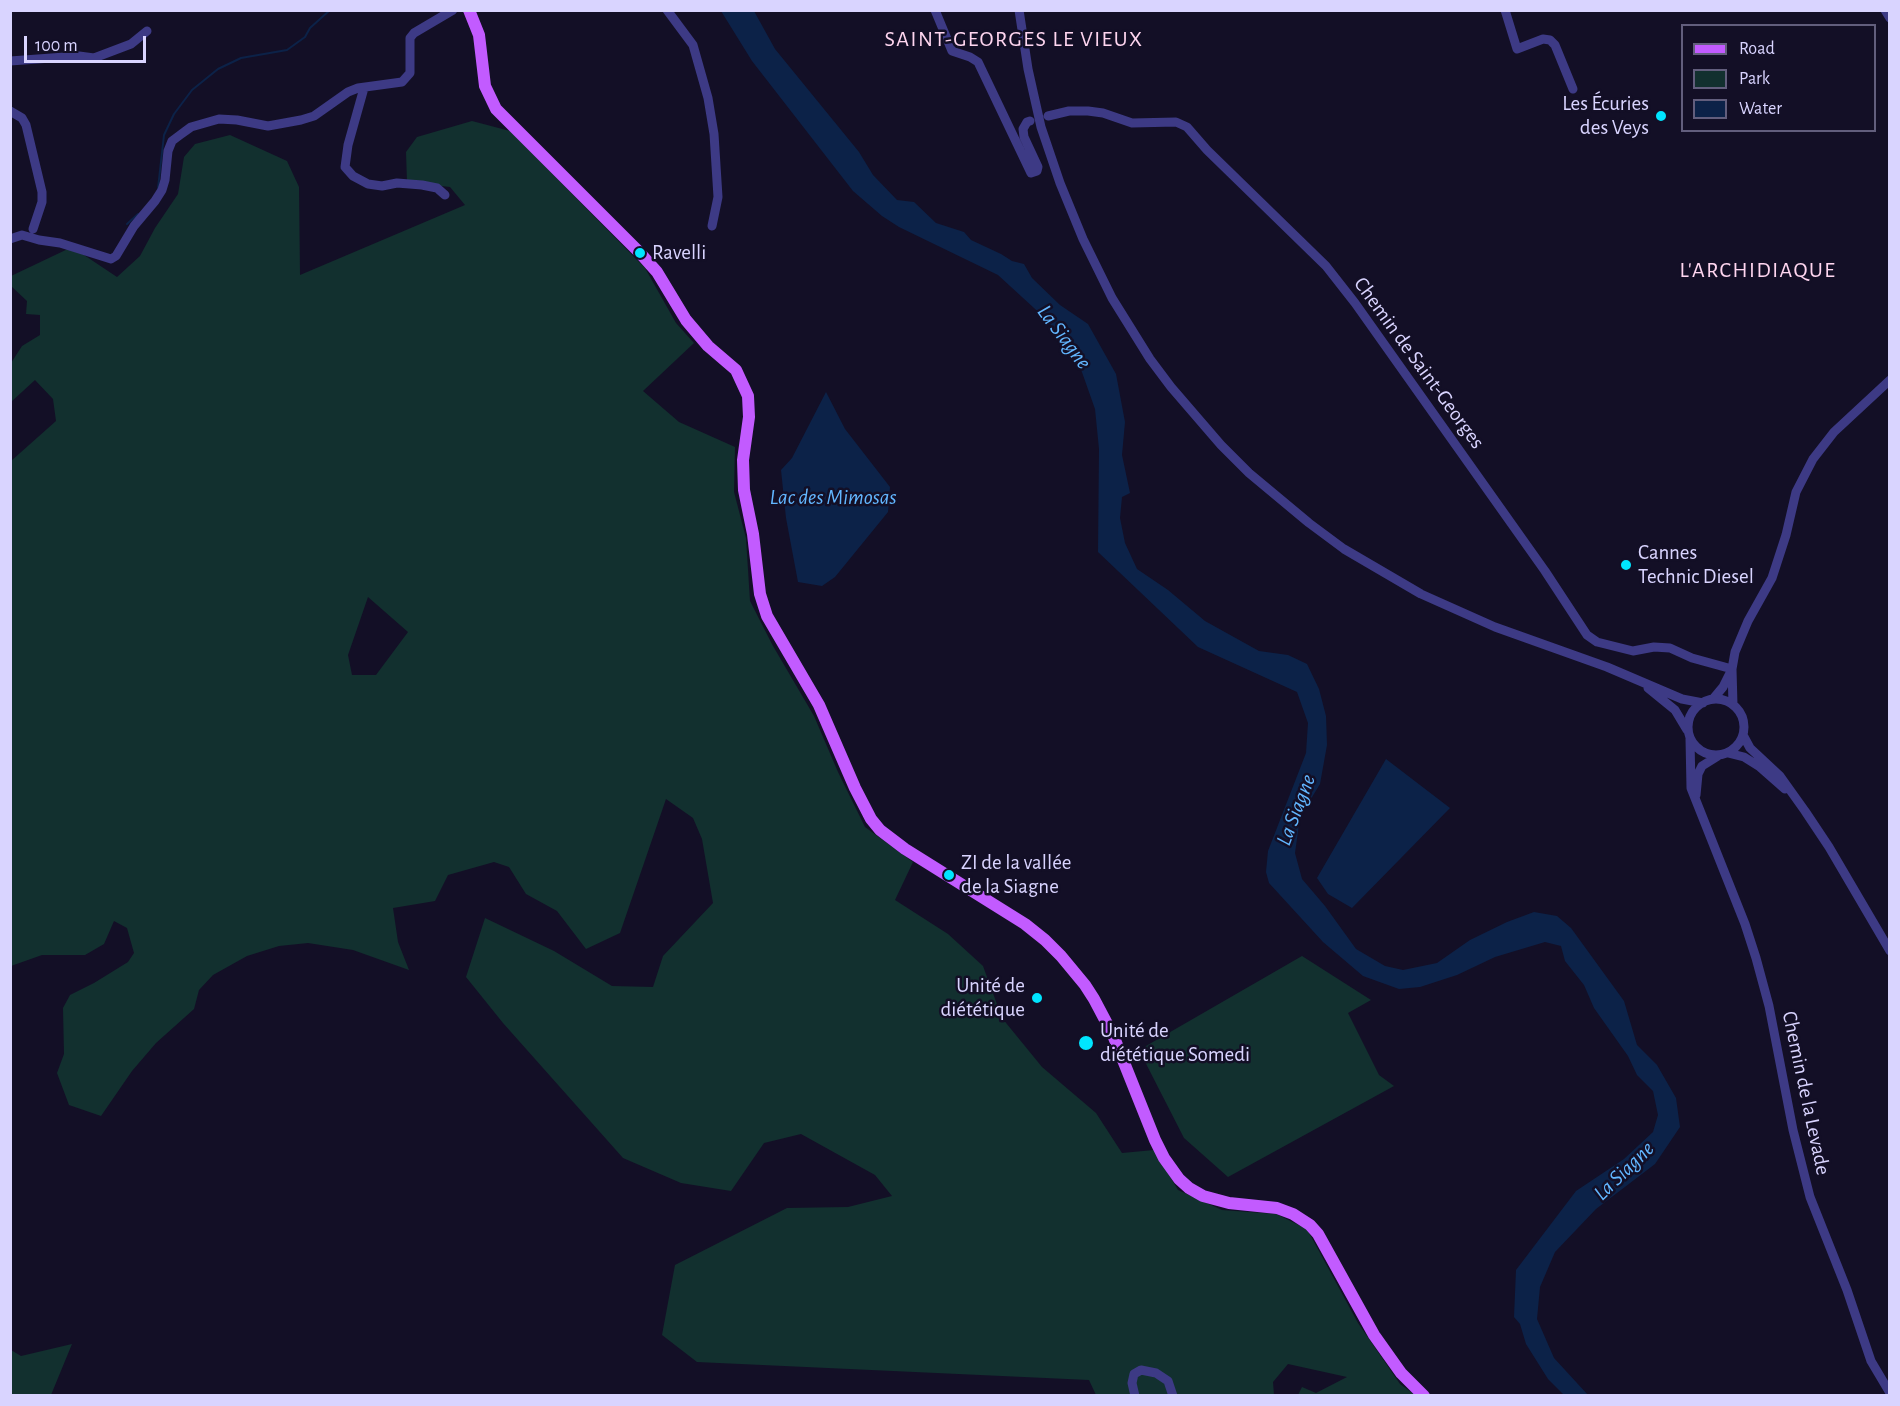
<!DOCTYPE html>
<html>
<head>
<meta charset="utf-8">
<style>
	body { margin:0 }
	#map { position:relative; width:1900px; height:1406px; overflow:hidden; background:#130f26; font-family:"Alegreya Sans",sans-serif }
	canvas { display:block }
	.frame { position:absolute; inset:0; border:12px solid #d9d4ff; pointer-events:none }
	.legend { position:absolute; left:1681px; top:24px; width:195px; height:108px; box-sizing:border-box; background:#130f26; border:2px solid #625e7d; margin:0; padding:8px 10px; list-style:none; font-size:18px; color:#d9d4ff }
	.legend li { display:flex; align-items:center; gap:12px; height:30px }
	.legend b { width:30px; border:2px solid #625e7d }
	.scale { position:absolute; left:24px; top:36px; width:122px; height:27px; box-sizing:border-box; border:3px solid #d9d4ff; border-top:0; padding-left:8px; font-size:18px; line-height:21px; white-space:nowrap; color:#d9d4ff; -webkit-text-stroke:4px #130f26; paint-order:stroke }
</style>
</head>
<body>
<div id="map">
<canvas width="1900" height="1406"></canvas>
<div class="frame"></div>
<ul class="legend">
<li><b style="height:8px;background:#c25bff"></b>Road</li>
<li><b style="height:16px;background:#12302f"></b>Park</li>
<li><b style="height:16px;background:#0c2248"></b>Water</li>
</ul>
<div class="scale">100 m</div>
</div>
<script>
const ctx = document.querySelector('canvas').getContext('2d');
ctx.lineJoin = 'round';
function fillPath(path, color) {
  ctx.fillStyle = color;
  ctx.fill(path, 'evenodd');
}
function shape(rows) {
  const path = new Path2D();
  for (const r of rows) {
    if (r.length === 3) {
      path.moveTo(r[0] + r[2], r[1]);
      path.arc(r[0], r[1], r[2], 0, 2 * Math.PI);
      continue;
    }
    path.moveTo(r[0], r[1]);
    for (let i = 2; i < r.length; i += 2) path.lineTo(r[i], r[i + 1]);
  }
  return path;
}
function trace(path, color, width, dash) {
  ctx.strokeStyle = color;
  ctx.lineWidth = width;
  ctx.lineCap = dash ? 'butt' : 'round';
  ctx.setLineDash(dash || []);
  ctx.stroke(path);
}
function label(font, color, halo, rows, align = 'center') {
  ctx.font = font + ' "Alegreya Sans",sans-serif';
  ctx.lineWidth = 5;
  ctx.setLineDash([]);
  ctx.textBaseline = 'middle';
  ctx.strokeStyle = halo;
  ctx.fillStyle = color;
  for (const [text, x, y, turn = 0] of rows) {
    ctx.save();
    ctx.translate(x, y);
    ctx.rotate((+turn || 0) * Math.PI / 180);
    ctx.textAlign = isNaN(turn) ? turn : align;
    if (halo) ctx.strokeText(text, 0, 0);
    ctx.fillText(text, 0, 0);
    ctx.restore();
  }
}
const green = shape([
	[472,121,510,131,645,268,676,323,694,343,643,391,679,422,735,447,734,492,746,538,750,601,773,646,814,716,838,772,865,827,913,862,895,900,948,934,983,966,1002,1018,1042,1067,1096,1113,1122,1153,1154,1150,1178,1190,1222,1210,1276,1214,1307,1229,1358,1323,1400,1384,1415,1395,1298,1395,1302,1387,1316,1393,1347,1377,1288,1364,1273,1382,1274,1395,1096,1395,1089,1380,697,1362,662,1335,675,1265,787,1208,848,1207,892,1196,875,1175,801,1134,764,1143,731,1191,681,1183,623,1158,503,1023,466,977,485,918,554,951,612,986,653,987,663,956,713,903,702,839,693,818,666,799,620,933,586,949,557,911,526,894,509,867,494,862,448,875,435,901,393,908,398,942,409,970,353,950,308,943,279,946,247,956,213,975,199,990,194,1009,156,1043,132,1071,101,1116,69,1105,57,1073,64,1054,63,1008,70,995,94,983,128,962,134,953,127,928,114,921,104,944,85,955,42,955,11,966,11,461,56,421,53,399,35,380,11,402,11,363,22,346,40,335,40,315,26,314,27,301,11,286,11,276,72,247,117,277,140,256,155,228,178,194,184,157,195,144,230,135,287,161,299,187,300,275,465,205,450,187,407,182,406,152,417,137],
	[368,597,408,632,376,675,352,675,348,655],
	[1302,956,1371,1000,1348,1013,1379,1075,1394,1086,1228,1177,1184,1138,1139,1050],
	[72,1344,51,1395,11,1395,11,1350,21,1356]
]);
const water = shape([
	[721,11,754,11,775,49,859,152,873,175,897,200,914,202,936,223,964,232,971,240,1001,254,1012,261,1024,264,1032,278,1060,305,1088,324,1116,374,1125,422,1122,455,1130,493,1122,497,1120,518,1125,543,1137,569,1168,590,1205,621,1259,651,1288,655,1307,664,1319,689,1326,716,1327,745,1320,784,1300,817,1295,853,1302,879,1325,906,1356,949,1385,966,1403,970,1437,963,1470,940,1507,922,1534,912,1557,916,1571,928,1624,1001,1637,1045,1657,1065,1676,1098,1680,1127,1655,1164,1596,1209,1555,1252,1540,1287,1537,1319,1554,1358,1588,1395,1564,1395,1548,1379,1526,1344,1520,1324,1514,1317,1516,1270,1576,1191,1624,1159,1653,1132,1658,1115,1653,1091,1637,1075,1628,1056,1594,1008,1584,985,1565,961,1561,946,1545,942,1495,957,1457,975,1420,987,1399,989,1363,976,1323,942,1269,883,1266,872,1268,851,1306,753,1308,723,1297,692,1198,647,1098,552,1099,449,1095,409,1077,358,1046,319,998,275,899,227,882,216,853,191,752,61],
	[826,392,845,429,890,487,888,512,835,577,822,586,798,582,786,518,781,470,792,458],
	[1386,759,1450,808,1352,908,1328,894,1317,878]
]);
const stream = shape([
	[158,188,164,135,174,114,192,90,218,69,241,58,287,50,305,37,310,28,330,10],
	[127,224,138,214]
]);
const minor = shape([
	[667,10,693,45,708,98,714,134,718,197,712,226],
	[935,10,952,51,970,57,978,62,1031,173,1037,171,1038,167,1024,137,1023,129,1027,122,1030,121],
	[1019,10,1028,69,1041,127,1060,183,1083,239,1112,298,1150,359,1171,387,1221,445,1249,473,1309,523,1344,549,1421,594,1495,627,1607,667,1682,699,1703,703],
	[1505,10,1517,49,1543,39,1550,40,1555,45,1573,89],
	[1885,10,1890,18],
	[10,61,79,56,94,58,131,44,147,31],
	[364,88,348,145,345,167,353,176,368,184,382,186,397,183,422,185,437,188,445,195],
	[10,111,22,118,26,125,42,192,42,202,33,229],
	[1048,116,1069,111,1088,111,1103,113,1132,123,1176,122,1187,127,1207,150,1326,266,1355,303,1545,571,1587,635,1597,642,1633,651,1654,647,1670,648,1692,658,1732,669],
	[10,239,22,235,39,240,60,243,111,259,116,256,134,226,155,201,162,190,165,180,168,151,172,141,180,135,191,127,219,119,237,120,268,126,301,120,314,116,348,92,358,88,402,82,410,73,410,38,414,33,453,10],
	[1648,688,1675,710,1687,730],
	[1713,699,1723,687,1731,671],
	[1716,727,28],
	[1733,705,1732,669,1735,652,1748,621,1772,578,1786,535,1796,492,1813,459,1834,432,1890,380],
	[1743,735,1750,748,1780,776,1805,811,1829,847,1890,951],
	[1690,739,1691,788,1745,924,1756,958,1769,1006,1793,1130,1810,1197,1847,1290,1871,1361,1890,1393],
	[1728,753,1744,757,1760,767,1785,789],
	[1696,795,1698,774,1702,766,1718,756],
	[1135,1396,1132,1383,1134,1374,1141,1370,1156,1373,1168,1381,1173,1396]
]);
const major = shape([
	[469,10,479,35,485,86,496,109,640,253,657,272,686,320,708,346,736,370,748,396,749,417,743,460,744,490,753,534,760,594,767,616,819,705,855,788,871,819,880,830,905,849,1025,924,1045,940,1061,956,1085,985,1094,999,1113,1035,1155,1140,1164,1158,1179,1179,1189,1188,1203,1196,1229,1203,1277,1208,1293,1214,1310,1225,1318,1234,1374,1335,1401,1373,1424,1396]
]);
const markers = [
	[1661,116,6,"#00e5ff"],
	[640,253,6,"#00e5ff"],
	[1626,565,6,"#00e5ff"],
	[949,875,6,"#00e5ff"],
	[1037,998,6,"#00e5ff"],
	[1086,1043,8,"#00e5ff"]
];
const poiNames = [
	["Les Écuries",1649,104,"right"],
	["des Veys",1649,128,"right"],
	["Ravelli",652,253],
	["Cannes",1638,553],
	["Technic Diesel",1638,577],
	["ZI de la vallée",961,863],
	["de la Siagne",961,887],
	["Unité de",1025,986,"right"],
	["diététique",1025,1010,"right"],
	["Unité de",1100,1031],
	["diététique Somedi",1100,1055]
];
const streetNames = [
	["Chemin de Saint-Georges",1419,363,54],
	["Chemin de la Levade",1806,1093,78]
];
const neighbourhoodNames = [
	["SAINT-GEORGES LE VIEUX",1014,39],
	["L'ARCHIDIAQUE",1758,270]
];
const waterNames = [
	["La Siagne",1064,337,53],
	["Lac des Mimosas",833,497],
	["La Siagne",1296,810,-69],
	["La Siagne",1624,1171,-44]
];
fillPath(green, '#12302f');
fillPath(water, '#0c2248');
trace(stream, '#0c2248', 2);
trace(minor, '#3d3a85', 9);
trace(major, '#c25bff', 12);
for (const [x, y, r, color] of markers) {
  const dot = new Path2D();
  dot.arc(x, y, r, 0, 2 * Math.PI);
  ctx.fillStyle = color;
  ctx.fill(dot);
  trace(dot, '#130f26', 2);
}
label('21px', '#d9d4ff', '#130f26', poiNames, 'left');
label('21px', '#d9d4ff', '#130f26', streetNames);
ctx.letterSpacing = '1.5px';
label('22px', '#ffd6f0', '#130f26', neighbourhoodNames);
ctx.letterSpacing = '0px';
label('italic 22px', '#62b6ff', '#130f26', waterNames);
</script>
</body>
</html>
